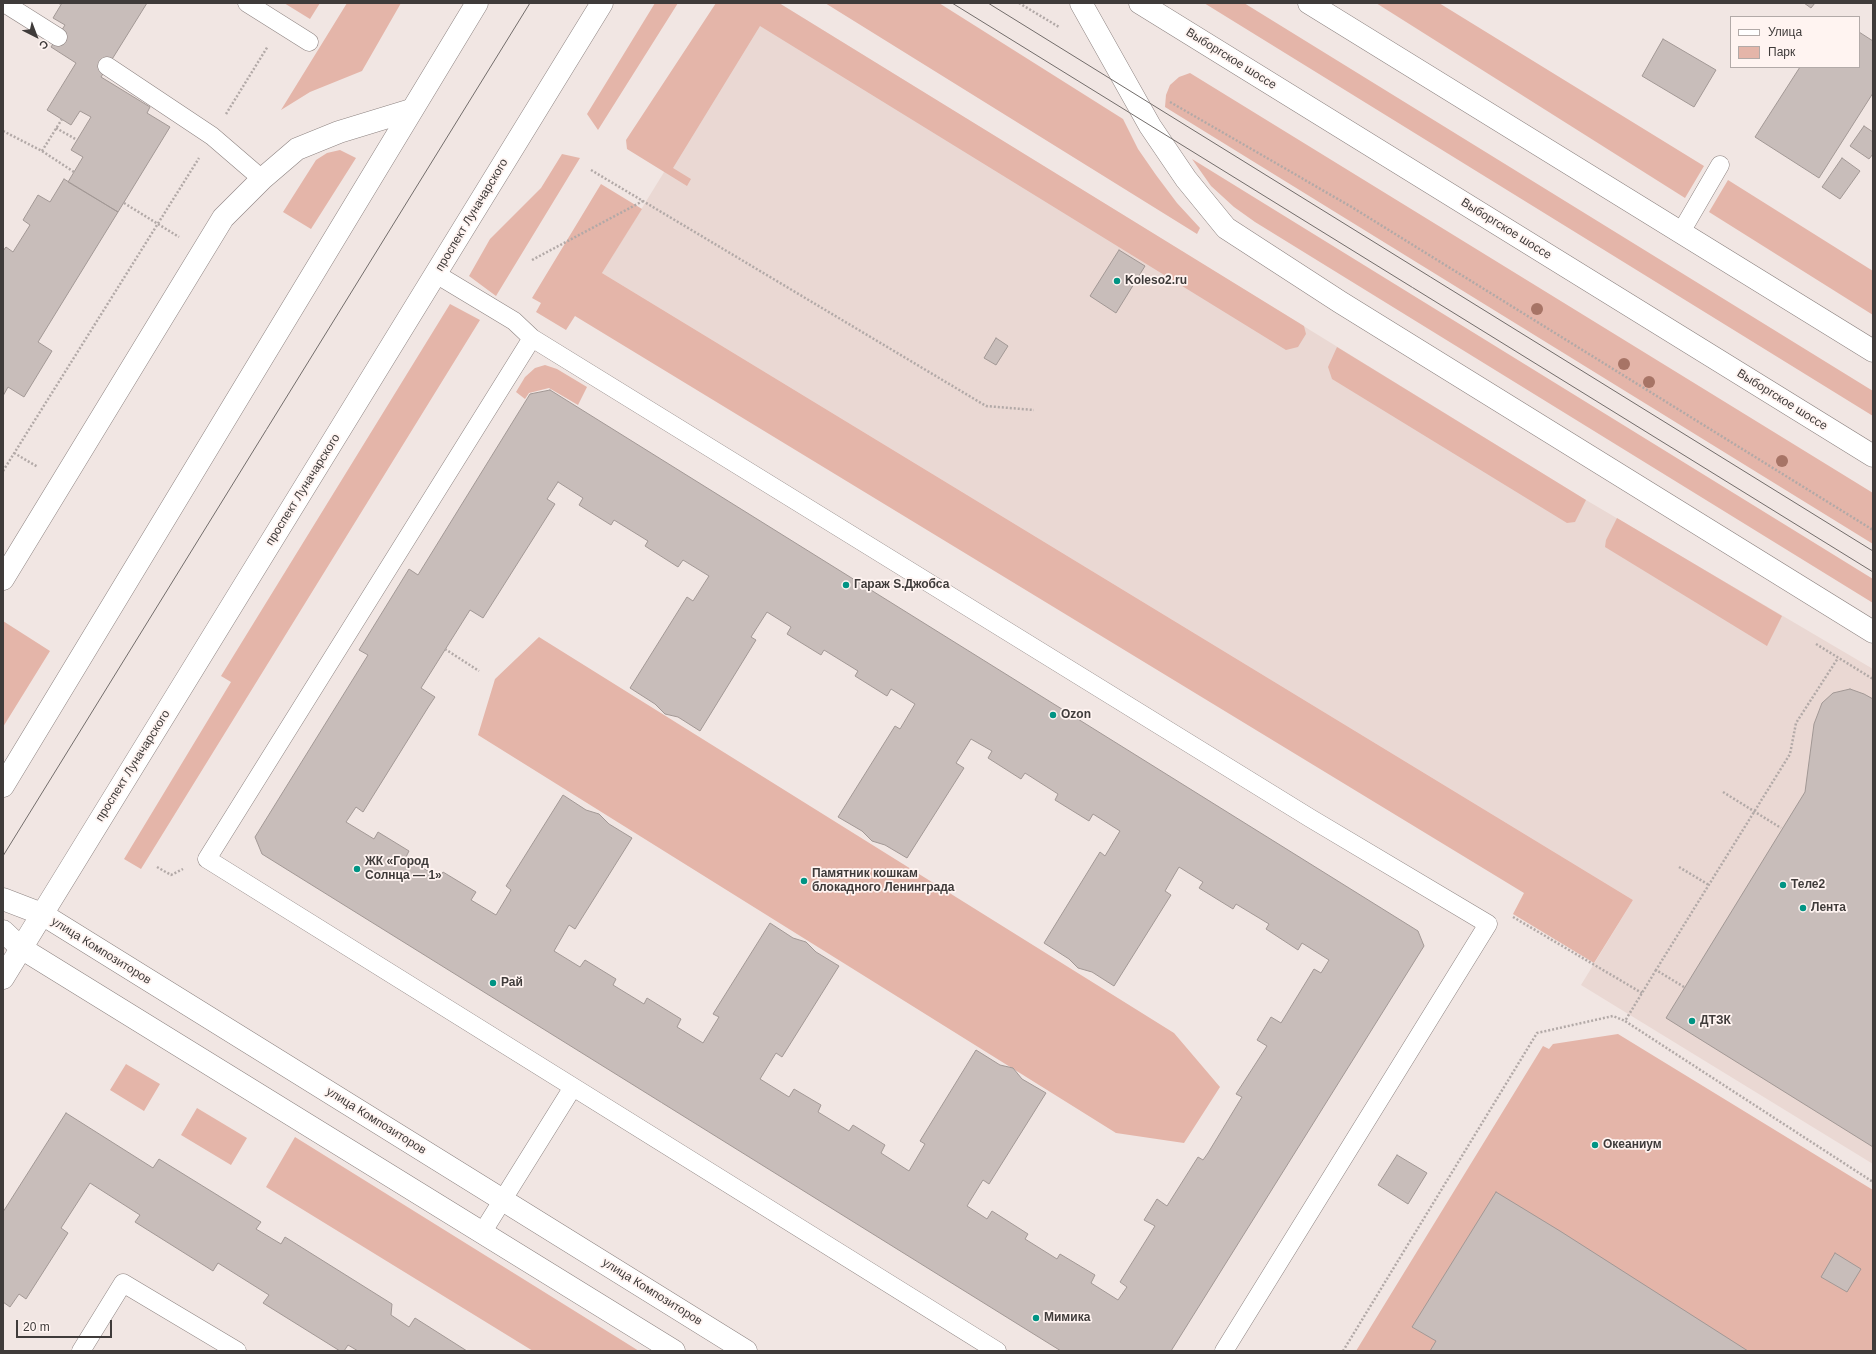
<!DOCTYPE html>
<html>
<head>
<meta charset="utf-8">
<style>
	body { margin:0 }
	#map { position:relative; width:1876px; height:1354px; overflow:hidden; background:#f1e6e3; font-family:Helvetica,sans-serif }
	canvas { display:block }
	.frame { position:absolute; inset:0; border:4px solid #3f3b3a; pointer-events:none }
	.legend { position:absolute; left:1730px; top:16px; width:130px; height:52px; box-sizing:border-box; background:#fff4f1; border:1px solid #b2aaa8; margin:0; padding:5px 7px; list-style:none; font-size:12px; color:#3f3b3a }
	.legend li { display:flex; align-items:center; gap:8px; height:20px }
	.legend b { width:20px; border:1px solid #b2aaa8 }
	.north { position:absolute; left:16px; top:16px; width:40px; height:40px; -webkit-text-stroke:3px #fff4f1; paint-order:stroke; rotate:138deg; font-size:11px; font-weight:700; line-height:16px; text-align:center; color:#3f3b3a }
	.north::after { content:''; display:block; margin:auto; width:14px; height:18px; background:#3f3b3a; clip-path:polygon(50% 0,100% 100%,50% 72%,0 100%) }
	.scale { position:absolute; left:16px; top:1320px; width:96px; height:18px; box-sizing:border-box; border:2px solid #3f3b3a; border-top:0; padding-left:5px; font-size:12px; line-height:14px; white-space:nowrap; color:#3f3b3a; -webkit-text-stroke:3px #fff4f1; paint-order:stroke }
</style>
</head>
<body>
<div id="map">
<canvas width="1876" height="1354"></canvas>
<div class="frame"></div>
<ul class="legend">
<li><b style="height:5px;background:#fff"></b>Улица</li>
<li><b style="height:11px;background:#e4b5a9"></b>Парк</li>
</ul>
<div class="north">С</div>
<div class="scale">20 m</div>
</div>
<script>
const ctx = document.querySelector('canvas').getContext('2d');
ctx.lineJoin = 'round';
function fillPath(path, color) {
  ctx.fillStyle = color;
  ctx.fill(path, 'evenodd');
}
function shape(rows) {
  const path = new Path2D();
  for (const r of rows) {
    path.moveTo(r[0], r[1]);
    for (let i = 2; i < r.length; i += 2) path.lineTo(r[i], r[i + 1]);
  }
  return path;
}
function trace(path, color, width, dash) {
  ctx.strokeStyle = color;
  ctx.lineWidth = width;
  ctx.lineCap = dash ? 'butt' : 'round';
  ctx.setLineDash(dash || []);
  ctx.stroke(path);
}
function label(font, color, halo, rows, align = 'center') {
  ctx.font = font + ' Helvetica,sans-serif';
  ctx.lineWidth = 3.5;
  ctx.setLineDash([]);
  ctx.textBaseline = 'middle';
  ctx.strokeStyle = halo;
  ctx.fillStyle = color;
  for (const [text, x, y, turn = 0] of rows) {
    ctx.save();
    ctx.translate(x, y);
    ctx.rotate((+turn || 0) * Math.PI / 180);
    ctx.textAlign = isNaN(turn) ? turn : align;
    if (halo) ctx.strokeText(text, 0, 0);
    ctx.fillText(text, 0, 0);
    ctx.restore();
  }
}
const built = shape([
	[768,3,779,3,1586,500,1873,669,1873,1164,1581,985,1633,900,602,273]
]);
const green = shape([
	[284,3,320,3,310,19],
	[347,3,401,3,362,71,310,92,281,110],
	[655,3,678,3,598,130,587,114],
	[716,3,779,3,1304,326,1306,334,1298,347,1286,350,760,26,673,168,691,179,687,186,627,149,626,140],
	[825,3,939,3,1123,119,1138,149,1156,175,1177,203,1200,228,1197,234],
	[1204,3,1244,3,1873,391,1873,416],
	[1376,3,1439,3,1704,166,1685,198],
	[1190,73,1873,493,1873,544,1165,107,1166,95,1170,85,1179,77],
	[340,150,356,158,311,229,283,212,316,160,327,153],
	[562,154,580,158,496,296,469,276,490,239,541,188],
	[1192,159,1873,579,1873,603,1255,222,1234,207,1211,186],
	[1728,180,1873,271,1873,315,1709,212],
	[601,184,642,209,602,273,1633,900,1594,963,1513,914,1524,893,575,316,566,330,536,312,541,303,532,298],
	[450,304,480,320,141,869,124,859,231,682,221,676],
	[1337,347,1586,500,1575,522,1567,523,1332,379,1328,367],
	[545,365,557,369,587,387,578,405,549,388,529,393,525,399,516,392,525,377,535,368],
	[1617,518,1782,616,1767,646,1605,547,1606,540],
	[3,621,50,651,3,727],
	[539,637,1174,1033,1220,1087,1184,1143,1116,1133,478,735,495,679],
	[1618,1034,1873,1190,1873,1351,1356,1351,1543,1046,1549,1049,1553,1044],
	[126,1064,160,1084,144,1111,110,1090],
	[197,1108,247,1138,231,1165,181,1135],
	[295,1137,639,1351,533,1351,266,1187]
]);
const building = shape([
	[62,3,147,3,101,77,150,107,147,113,170,127,118,212,68,182,83,157,71,150,91,117,80,111,71,125,47,110,76,63,51,47,65,25,53,18,62,3],
	[1804,3,1815,3,1811,8,1804,3],
	[1859,32,1873,41,1873,93,1819,178,1755,137,1800,67,1859,67,1859,32],
	[1663,39,1716,70,1694,107,1642,76,1663,39],
	[1864,126,1873,132,1873,154,1869,159,1850,146,1864,126],
	[1842,158,1860,171,1840,199,1822,187,1842,158],
	[64,179,118,212,38,342,52,351,24,397,8,387,3,396,3,251,6,247,13,252,30,225,23,220,38,195,50,202,64,179],
	[1119,250,1145,266,1116,313,1090,296,1119,250],
	[996,338,1008,346,996,365,984,358,996,338],
	[550,390,1418,931,1424,946,1171,1351,1061,1351,262,854,255,837,368,655,359,650,409,569,418,575,530,394,550,390],
	[558,482,583,498,579,505,611,525,614,520,648,541,645,546,678,567,683,560,709,576,693,601,687,597,630,688,655,704,665,714,678,717,700,731,756,640,751,637,767,612,791,627,787,634,821,655,824,650,858,671,855,676,887,696,891,689,915,704,900,729,895,726,838,817,862,831,872,841,885,845,907,858,964,768,956,763,971,739,992,751,988,758,1021,779,1025,773,1058,794,1055,800,1089,821,1093,814,1120,831,1105,856,1100,852,1044,943,1069,959,1078,968,1092,972,1114,986,1171,895,1165,891,1179,867,1203,882,1199,888,1233,909,1236,904,1269,924,1266,929,1298,950,1302,943,1329,960,1321,973,1314,969,1281,1023,1271,1017,1257,1040,1267,1046,1236,1094,1242,1097,1208,1153,1203,1160,1198,1157,1167,1206,1157,1199,1144,1220,1155,1226,1120,1282,1127,1287,1118,1300,1091,1283,1095,1275,1060,1254,1057,1259,1025,1239,1028,1234,992,1211,987,1219,967,1206,983,1180,989,1184,1046,1093,1022,1079,1013,1068,1000,1065,976,1050,920,1141,925,1144,909,1171,881,1153,885,1145,853,1125,849,1131,818,1112,821,1105,794,1089,789,1097,760,1079,776,1053,782,1057,839,966,816,952,806,942,793,938,770,923,713,1014,719,1017,703,1043,677,1027,681,1019,647,998,644,1004,613,985,616,979,585,960,580,967,554,951,569,925,575,929,632,838,609,824,599,814,586,810,563,795,506,886,511,890,496,915,471,900,476,892,443,872,439,878,406,857,409,851,378,832,374,839,346,822,356,807,363,812,429,706,435,697,421,688,470,610,483,618,555,504,547,499,558,482],
	[1850,689,1864,694,1873,699,1873,1147,1666,1018,1805,792,1814,724,1822,703,1833,693,1850,689],
	[66,1113,153,1168,159,1159,261,1222,256,1229,281,1244,285,1237,392,1304,391,1315,409,1327,415,1318,467,1351,358,1351,348,1345,344,1351,340,1351,263,1303,269,1295,218,1263,213,1271,135,1222,140,1215,90,1183,61,1228,68,1233,26,1299,19,1294,10,1307,3,1302,3,1212,66,1113],
	[1397,1155,1427,1173,1408,1204,1378,1185,1397,1155],
	[1496,1192,1560,1231,1748,1351,1430,1351,1436,1341,1412,1327,1496,1192],
	[1835,1253,1861,1269,1847,1292,1821,1277,1835,1253]
]);
const path = shape([
	[60,3,61,4],
	[1019,3,1059,27],
	[1170,102,1350,206,1873,530],
	[226,114,268,46],
	[56,128,77,140],
	[3,131,42,151,74,172],
	[42,151,62,119],
	[591,170,986,406,1034,410],
	[124,203,179,237],
	[532,260,643,201],
	[14,453,38,467],
	[3,471,199,158],
	[1816,644,1873,679],
	[445,649,479,671],
	[1723,792,1781,828],
	[157,867,171,875,183,869],
	[1679,867,1709,885],
	[1513,917,1642,993],
	[1656,970,1625,1021,1873,1182],
	[1684,987,1656,970,1790,754,1796,723,1838,658],
	[1343,1351,1537,1033,1613,1016,1625,1021]
]);
const service = shape([
	[4,3,58,37],
	[247,3,309,42],
	[107,66,212,136,262,179],
	[1681,232,1720,165],
	[436,274,514,321,532,338,1310,818,1488,924,1224,1351],
	[532,338,207,859,997,1351],
	[482,1233,573,1087],
	[81,1351,123,1283,237,1351]
]);
const minor = shape([
	[1081,3,1150,126,1186,179,1226,228,1340,302,1873,632],
	[3,579,223,218,262,179,297,149,339,132,411,110]
]);
const tertiary = shape([
	[3,899,42,914,746,1351],
	[3,931,21,948,674,1351]
]);
const secondary = shape([
	[3,786,477,3],
	[3,978,602,3]
]);
const primary = shape([
	[1140,3,1873,456],
	[1309,3,1873,351]
]);
const tram = shape([
	[952,3,1873,572],
	[988,3,1873,551],
	[3,856,530,3]
]);
const trees = [
	[1537,309],
	[1624,364],
	[1649,382],
	[1782,461]
];
const markers = [
	[1117,281,4,"#009484"],
	[846,585,4,"#009484"],
	[1053,715,4,"#009484"],
	[357,869,4,"#009484"],
	[804,881,4,"#009484"],
	[1783,885,4,"#009484"],
	[1803,908,4,"#009484"],
	[493,983,4,"#009484"],
	[1692,1021,4,"#009484"],
	[1595,1145,4,"#009484"],
	[1036,1318,4,"#009484"]
];
const streetNames = [
	["Выборгское шоссе",1231,59,32],
	["проспект Луначарского",472,215,-59],
	["Выборгское шоссе",1506,229,32],
	["Выборгское шоссе",1782,400,32],
	["проспект Луначарского",303,490,-58],
	["проспект Луначарского",133,766,-58],
	["улица Композиторов",101,951,32],
	["улица Композиторов",376,1121,32],
	["улица Композиторов",652,1292,32]
];
const poiNames = [
	["Koleso2.ru",1125,281],
	["Гараж S.Джобса",854,585],
	["Ozon",1061,715],
	["ЖК «Город",365,862],
	["Солнца — 1»",365,876],
	["Памятник кошкам",812,874],
	["блокадного Ленинграда",812,888],
	["Теле2",1791,885],
	["Лента",1811,908],
	["Рай",501,983],
	["ДТЗК",1700,1021],
	["Океаниум",1603,1145],
	["Мимика",1044,1318]
];
fillPath(built, '#ead8d3');
fillPath(green, '#e4b5a9');
fillPath(building, '#c8bdba');
trace(building, '#a29895', 1);
trace(service, '#8d8381', 19);
trace(minor, '#8d8381', 23);
trace(tertiary, '#8d8381', 23);
trace(secondary, '#8d8381', 23);
trace(primary, '#8d8381', 23);
trace(path, '#b2a9a7', 2.5, [2, 2]);
trace(service, '#fff', 18);
trace(minor, '#fff', 22);
trace(tertiary, '#fff', 22);
trace(secondary, '#fff', 22);
trace(primary, '#fff', 22);
trace(tram, '#726c6a', 1);
ctx.fillStyle = '#a77466';
for (const [x, y] of trees) {
  ctx.beginPath();
  ctx.arc(x, y, 6, 0, 2 * Math.PI);
  ctx.fill();
}
for (const [x, y, r, color] of markers) {
  const dot = new Path2D();
  dot.arc(x, y, r, 0, 2 * Math.PI);
  ctx.fillStyle = color;
  ctx.fill(dot);
  trace(dot, '#fff4f1', 1.5);
}
label('12px', '#3f3b3a', '#fff4f1', streetNames);
label('bold 12px', '#3f3b3a', '#fff4f1', poiNames, 'left');
</script>
</body>
</html>
